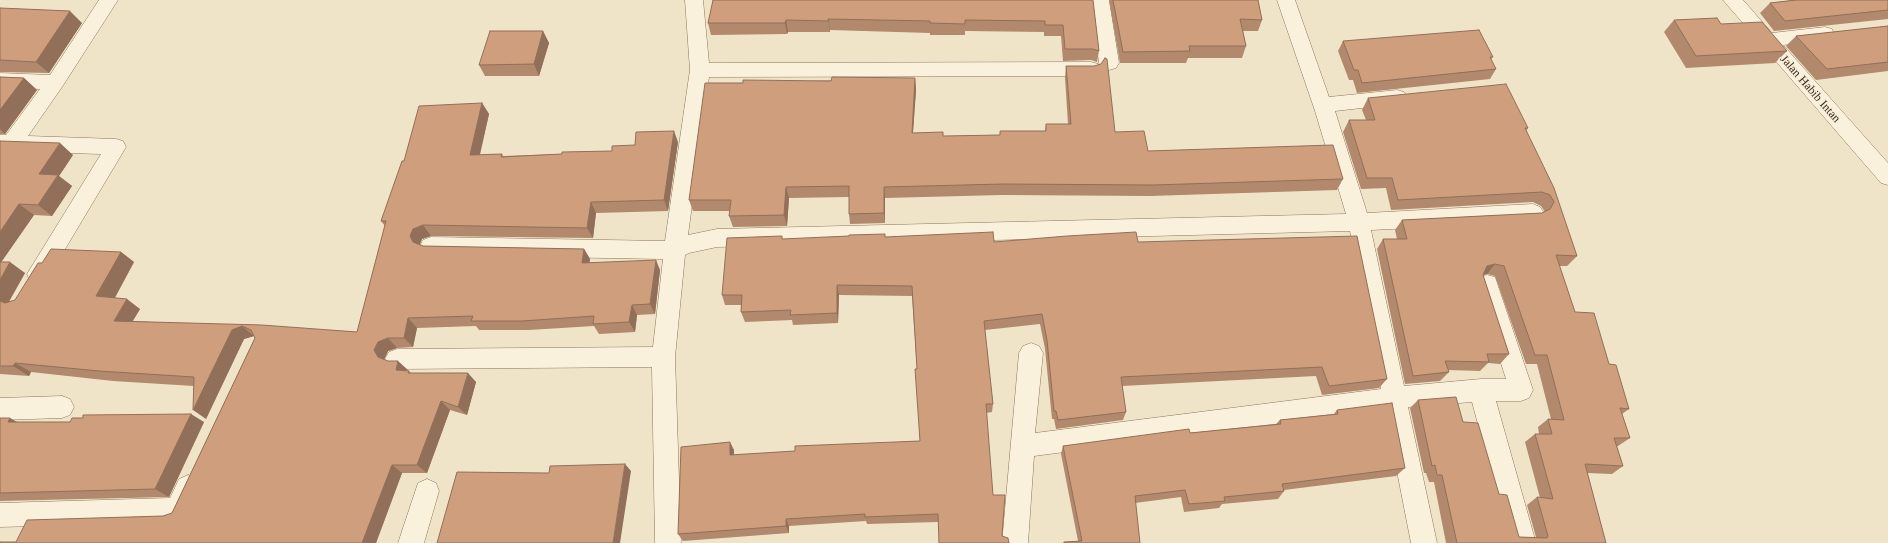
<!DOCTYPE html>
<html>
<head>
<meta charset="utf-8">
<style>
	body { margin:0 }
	canvas { display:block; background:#f0e4c8 }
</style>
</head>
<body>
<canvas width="1888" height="543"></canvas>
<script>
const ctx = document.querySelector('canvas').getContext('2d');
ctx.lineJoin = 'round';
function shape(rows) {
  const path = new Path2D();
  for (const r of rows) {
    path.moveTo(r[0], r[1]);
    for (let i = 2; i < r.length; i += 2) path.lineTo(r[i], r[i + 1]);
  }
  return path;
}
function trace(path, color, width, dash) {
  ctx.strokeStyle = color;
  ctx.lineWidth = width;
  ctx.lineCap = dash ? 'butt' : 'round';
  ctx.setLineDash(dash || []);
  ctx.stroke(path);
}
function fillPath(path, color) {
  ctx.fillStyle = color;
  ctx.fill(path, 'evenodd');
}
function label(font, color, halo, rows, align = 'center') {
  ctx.font = font + ' "Times New Roman",serif';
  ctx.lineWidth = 3;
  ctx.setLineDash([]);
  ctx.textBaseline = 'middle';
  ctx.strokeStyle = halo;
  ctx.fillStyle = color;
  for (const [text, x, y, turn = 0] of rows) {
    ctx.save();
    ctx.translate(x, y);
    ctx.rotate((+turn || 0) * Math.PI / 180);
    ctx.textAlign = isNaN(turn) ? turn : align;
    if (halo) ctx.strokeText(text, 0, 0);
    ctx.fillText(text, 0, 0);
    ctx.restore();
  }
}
const minor = shape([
	[99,0,118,0,62,87,28,136,116,139,123,141,126,147,46,281,38,283,30,281,27,274,101,154,0,151,0,135,6,135,40,89,0,87,0,73,50,75,99,0],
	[685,0,703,0,709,63,1091,62,1098,64,1101,69,1098,74,1091,76,709,77,688,235,717,229,1346,214,1315,111,1277,0,1295,0,1329,97,1397,90,1404,92,1407,97,1404,102,1397,104,1335,111,1367,213,1533,204,1540,207,1544,213,1540,219,1533,222,1371,230,1404,386,1481,379,1506,379,1476,284,1479,277,1487,275,1495,277,1533,390,1529,398,1521,401,1496,401,1536,543,1510,543,1472,402,1408,407,1437,543,1411,543,1385,410,1034,456,1028,543,1002,543,1019,353,1023,346,1031,343,1039,346,1043,353,1035,433,1381,389,1350,231,717,247,689,253,685,255,675,357,681,543,655,543,652,367,397,369,389,366,385,359,389,352,397,349,653,347,663,259,431,255,423,252,420,246,423,240,431,237,665,241,690,70,685,0],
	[1091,0,1109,0,1119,63,1116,68,1109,70,1102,68,1099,63,1091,0],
	[1723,0,1743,0,1772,33,1825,27,1832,29,1834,34,1832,39,1783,45,1888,163,1888,185,1881,183,1723,0],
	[62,396,70,399,74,407,70,415,62,418,0,420,0,398,62,396],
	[188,475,197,479,200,487,186,519,177,522,0,527,0,503,170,498,179,479,188,475],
	[427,479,436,483,439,491,424,543,398,543,418,483,427,479]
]);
const wall = shape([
	[1093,0,1099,51,1097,62,1091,60,1063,61,1061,36,1044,36,1044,32,965,31,965,35,930,35,930,33,830,30,830,32,788,32,787,34,711,35,708,23],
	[1109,0,1258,0,1262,20,1258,31,1243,31,1246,46,1242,58,1188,58,1186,63,1120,63],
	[1793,0,1888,0,1888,19,1774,31,1760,13,1770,3],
	[0,8,82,23,49,73,0,72],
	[1674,20,1787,51,1775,63,1686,68,1664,32],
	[1888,26,1888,71,1816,80,1786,46,1796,36],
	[543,31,549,43,539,76,485,76,479,65],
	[1343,41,1493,57,1491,59,1496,69,1490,79,1357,93,1353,80,1349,80,1338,51],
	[1066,66,1115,132,1148,151,1343,179,1337,190,1150,196,1002,195,885,198,885,223,850,224,849,214,849,197,789,198,787,226,733,227,729,216,730,211,693,211,689,200,743,83,915,78,916,90,913,133,943,136,1000,136,1000,131,1045,131,1046,124,1068,124,1065,78],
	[0,77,24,78,37,90,5,134,0,134],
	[1368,98,1528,128,1526,131,1577,256,1567,266,1559,266,1575,312,1609,364,1629,409,1622,414,1630,438,1618,446,1617,446,1623,466,1612,474,1587,473,1606,543,1446,543,1434,482,1429,482,1426,473,1424,473,1410,408,1418,400,1463,422,1499,494,1519,537,1536,537,1527,505,1537,497,1540,498,1525,442,1535,434,1539,434,1538,427,1548,419,1551,419,1537,364,1526,364,1495,276,1487,274,1483,275,1509,354,1500,364,1488,363,1480,371,1448,370,1449,372,1440,381,1405,384,1377,249,1383,239,1397,239,1395,230,1402,220,1542,213,1545,212,1541,206,1533,202,1391,210,1386,188,1361,189,1343,132,1349,120,1366,120,1362,110],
	[482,103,489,114,480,155,502,154,503,156,562,154,612,151,635,145,678,142,668,211,596,213,593,238,431,236,422,239,419,245,423,246,584,249,590,259,589,263,660,270,655,314,637,315,635,332,599,334,594,326,529,330,479,330,476,326,417,328,413,347,397,348,388,351,384,360,409,371,411,373,476,382,467,415,450,410,427,473,402,473,376,543,0,543,16,542,163,516,172,513,255,338,254,336,244,339,206,419,194,386,113,381,31,372,29,376,0,374,0,141,73,155,59,176,72,186,52,216,34,215,1,262,25,273,9,302,15,300,42,263,121,252,134,262,115,298,140,309,133,321,357,332,385,226,381,221,404,161],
	[885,237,994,242,1138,242,1387,379,1379,388,1322,395,1316,376,1122,386,1126,412,1123,420,1056,429,1054,419,1052,419,1045,349,1040,324,985,330,993,404,992,412,986,413,938,522,867,524,866,521,789,526,789,533,683,541,678,534,734,450,734,455,795,451,920,441,917,369,912,296,839,295,838,323,793,325,792,320,745,322,741,312,742,305,725,305,722,295,783,239],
	[1337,410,1405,468,1396,476,1284,490,1284,491,1278,499,1222,504,1219,508,1184,512,1181,497,1135,503,1140,543,1063,543,1064,542,1078,541,1061,454,1063,446,1276,424,1280,420,1334,414],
	[0,418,17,422,70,422,83,418,204,422,169,497,40,500,0,501]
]);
const shadedWall = shape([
	[70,11,82,23,49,73,36,62],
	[828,19,830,30,830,32,828,21],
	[786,20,788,32,787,34,785,23],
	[543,31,549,43,539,76,534,64],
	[24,78,37,90,5,134,0,129,0,110],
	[915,78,916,90,912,145,912,133],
	[482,103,489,114,477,166,470,155],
	[674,131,678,142,668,211,664,200],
	[60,143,73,155,59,176,72,186,52,216,38,205,39,174],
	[786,187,789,198,787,226,784,215],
	[884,187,885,198,885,223,884,213],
	[591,202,596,213,593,238,587,228],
	[19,204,34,215,0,264,0,232],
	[423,225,431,236,422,239,419,247,413,242,410,236,413,229],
	[584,249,590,259,588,273,582,263],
	[121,252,134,262,110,306,96,296],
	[656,260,660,270,655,314,650,304],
	[10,262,25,273,9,301,12,310,0,302,0,280],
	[1495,264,1487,274,1479,276,1487,266],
	[837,285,839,295,838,323,837,313],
	[127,299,140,309,127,330,114,321],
	[632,305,637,315,635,332,629,322],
	[408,318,417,328,413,347,404,338],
	[242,326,254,336,244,339,206,419,193,410,232,330],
	[388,338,397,348,388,351,384,360,378,357,374,350,378,342],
	[398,361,408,370,396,370],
	[15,363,31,372,29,376,13,366],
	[468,373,476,382,467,415,458,407],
	[441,401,450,410,427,473,417,465],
	[191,414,204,422,169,497,155,489],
	[10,418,26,427,8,422],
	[730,442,734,450,734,463,730,455],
	[625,464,631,471,620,543,613,543],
	[392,465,402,473,376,543,362,543],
	[786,519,789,526,789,533,786,526]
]);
const building = shape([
	[713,0,1093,0,1099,51,1093,49,1065,49,1063,25,1045,25,1045,21,965,20,965,24,930,23,930,21,828,19,828,21,786,20,785,23,708,23,713,0],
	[1113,0,1258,0,1262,20,1240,19,1246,46,1189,46,1190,51,1123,52,1113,0],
	[1796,0,1888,0,1888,10,1785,21,1770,3,1796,0],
	[0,8,70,11,36,62,0,60,0,8],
	[1717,18,1721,24,1762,22,1787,51,1696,56,1674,20,1717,18],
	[1888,26,1888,62,1827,69,1796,36,1888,26],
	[1479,30,1493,57,1490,57,1496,69,1362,83,1358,70,1354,70,1343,41,1479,30],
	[490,31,543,31,534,64,479,65,490,31],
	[1105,58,1107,59,1115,132,1144,131,1148,151,1333,145,1343,179,1153,185,1003,184,884,187,884,213,849,214,849,186,786,187,784,215,729,216,731,200,689,200,705,83,743,83,743,80,831,81,832,77,915,78,912,133,943,132,943,136,1000,135,1000,131,1046,131,1046,124,1071,124,1066,66,1094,66,1101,64,1105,58],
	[0,77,24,78,0,110,0,77],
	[1506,84,1528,128,1525,128,1554,188,1577,256,1556,255,1575,312,1594,313,1609,364,1616,365,1629,409,1620,408,1630,438,1614,438,1623,466,1585,464,1606,543,1457,543,1442,475,1437,475,1435,465,1432,466,1418,400,1456,397,1463,422,1478,423,1499,494,1507,495,1519,537,1547,538,1548,536,1537,497,1553,499,1535,434,1552,434,1548,419,1564,420,1547,355,1535,355,1504,266,1495,264,1487,266,1483,275,1509,354,1487,354,1489,362,1445,361,1449,372,1413,376,1383,239,1407,239,1402,220,1542,213,1550,209,1554,202,1550,195,1542,192,1398,200,1392,178,1367,178,1349,120,1375,120,1368,98,1506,84],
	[482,103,470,155,502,154,501,157,562,154,562,152,612,151,612,146,635,145,636,132,674,131,664,200,591,202,587,228,423,225,413,229,410,236,413,242,423,246,584,249,582,263,656,260,650,304,632,305,629,322,593,324,594,316,522,321,471,321,473,316,408,318,404,338,388,338,378,342,374,350,378,357,388,361,398,361,396,370,409,371,408,373,468,373,458,407,441,401,417,465,392,465,362,543,0,543,0,542,16,542,27,520,163,516,172,513,255,338,251,330,242,326,232,330,193,410,194,377,99,371,15,363,13,366,0,366,0,301,5,303,15,300,38,263,42,263,51,249,121,252,96,296,127,299,114,321,262,325,357,332,386,221,381,221,402,161,404,161,419,106,482,103],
	[0,141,60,143,39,174,58,175,38,205,19,204,0,232,0,141],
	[993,232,994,242,1067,236,1136,232,1138,242,1357,236,1387,379,1329,386,1322,367,1121,377,1126,412,1058,420,1056,411,1054,411,1047,340,1042,314,984,321,993,404,986,404,993,495,1005,495,1002,536,1008,538,1009,543,939,543,938,514,865,517,865,514,786,519,786,526,678,534,681,447,730,442,730,455,795,451,795,446,920,441,915,369,917,369,912,286,837,285,837,313,790,315,791,310,741,312,742,295,722,295,727,238,782,236,782,239,849,236,849,235,885,234,885,237,993,232],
	[0,262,10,262,0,280,0,262],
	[1392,403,1405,468,1282,484,1284,491,1224,497,1225,501,1189,504,1185,490,1135,496,1140,543,1064,543,1064,542,1082,541,1063,446,1189,429,1190,433,1281,424,1280,420,1338,414,1337,410,1392,403],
	[191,414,155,489,0,493,0,418,10,418,8,422,70,422,72,418,83,418,83,415,191,414],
	[625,464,613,543,437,543,457,472,549,473,550,466,625,464]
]);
const streetNames = [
	["Jalan Habib Intan",1810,89,49]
];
trace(minor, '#8d765c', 1);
fillPath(minor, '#faf1dc');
fillPath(wall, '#b2896c');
fillPath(shadedWall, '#916f58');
fillPath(building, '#cf9f7d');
trace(building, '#916f58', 1);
label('12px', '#3d2e20', '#f7eed8', streetNames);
</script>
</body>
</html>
